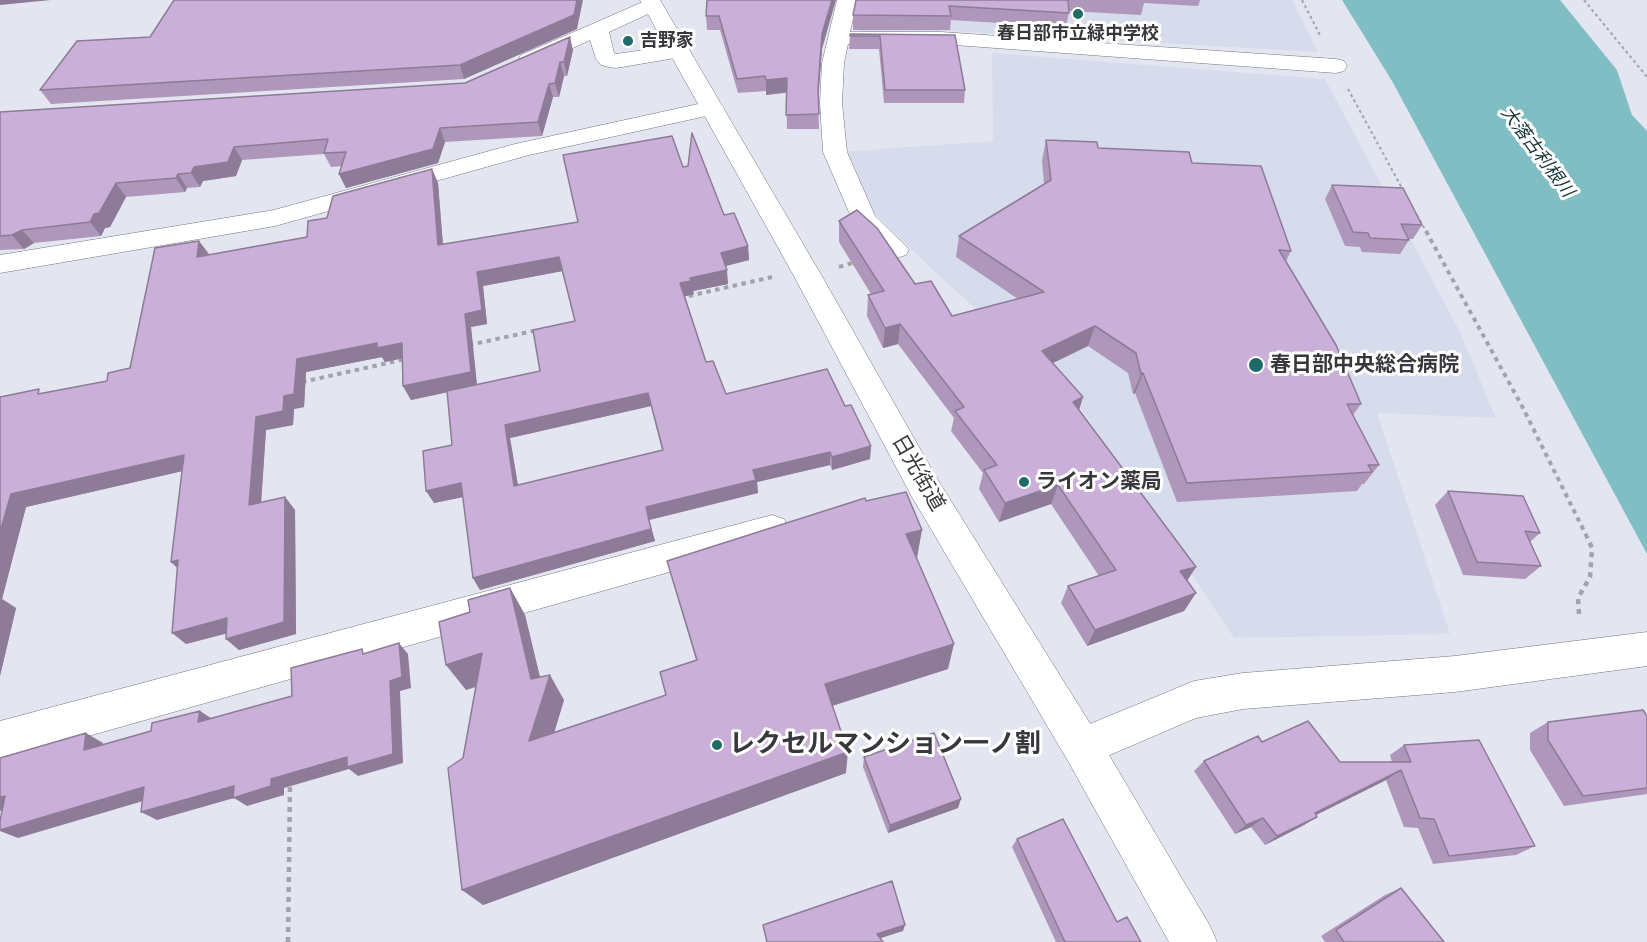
<!DOCTYPE html>
<html>
<head>
<meta charset="utf-8">
<style>
	body { margin:0 }
	canvas { display:block; background:#e3e6f0 }
</style>
</head>
<body>
<canvas width="1647" height="942"></canvas>
<script>
const ctx = document.querySelector('canvas').getContext('2d');
ctx.lineJoin = 'round';
function fillPath(path, color) {
  ctx.fillStyle = color;
  ctx.fill(path, 'evenodd');
}
function shape(rows) {
  const path = new Path2D();
  for (const r of rows) {
    path.moveTo(r[0], r[1]);
    for (let i = 2; i < r.length; i += 2) path.lineTo(r[i], r[i + 1]);
  }
  return path;
}
function trace(path, color, width, dash) {
  ctx.strokeStyle = color;
  ctx.lineWidth = width;
  ctx.lineCap = dash ? 'butt' : 'round';
  ctx.setLineDash(dash || []);
  ctx.stroke(path);
}
function label(font, color, halo, rows, align = 'center') {
  ctx.font = font + ' "PT Sans","Noto Sans JP",sans-serif';
  ctx.lineWidth = 6;
  ctx.setLineDash([]);
  ctx.textBaseline = 'middle';
  ctx.strokeStyle = halo;
  ctx.fillStyle = color;
  for (const [text, x, y, turn = 0] of rows) {
    ctx.save();
    ctx.translate(x, y);
    ctx.rotate((+turn || 0) * Math.PI / 180);
    ctx.textAlign = isNaN(turn) ? turn : align;
    if (halo) ctx.strokeText(text, 0, 0);
    ctx.fillText(text, 0, 0);
    ctx.restore();
  }
}
const built = shape([
	[860,0,1292,0,1318,52,951,31,861,33,856,27],
	[992,53,1325,79,1460,332,1496,418,1377,413,1450,634,1234,638,1074,398,935,272,871,210,838,152,993,141]
]);
const water = shape([
	[1342,0,1560,0,1617,70,1632,115,1647,131,1647,554,1392,81]
]);
const pathFar2 = shape([
	[1302,0,1321,37],
	[1584,0,1647,77],
	[1348,89,1403,190],
	[1417,215,1427,233]
]);
const pathFar1 = shape([
	[1426,231,1523,408,1588,539],
	[839,267,855,262],
	[680,298,772,277],
	[469,345,538,330],
	[302,382,406,359]
]);
const path = shape([
	[1579,614,1578,598,1590,577,1592,548,1587,537],
	[288,942,290,784]
]);
const minor = shape([
	[837,0,857,0,850,32,941,32,1336,59,1344,61,1347,66,1344,71,1336,73,941,44,848,44,844,63,842,103,847,152,875,216,909,249,906,255,896,258,886,255,855,226,823,152,820,103,822,63,837,0],
	[645,1,656,0,662,5,659,9,609,32,614,53,616,54,679,45,687,46,690,51,687,56,616,68,609,67,601,65,596,59,590,40,537,65,529,67,521,65,518,60,521,55,645,1],
	[712,101,720,103,724,108,720,113,529,155,275,226,0,273,0,255,274,210,515,144,712,101],
	[772,515,784,519,789,529,784,539,772,543,0,761,0,721,772,515],
	[1647,632,1647,666,1455,692,1243,709,1196,718,1082,767,1068,761,1062,747,1068,733,1194,681,1243,673,1455,656,1647,632]
]);
const highway = shape([
	[640,0,660,0,823,278,936,477,1096,733,1210,926,1217,942,1169,942,1068,761,912,497,795,278,640,0]
]);
const wall = shape([
	[707,0,822,49,818,97,819,129,787,129,786,93,766,95,766,91,738,93,720,30,707,30,706,16],
	[856,0,1200,0,1198,6,1144,3,1141,15,1069,11,1066,27,951,20,950,30,853,30,853,15],
	[577,29,464,79,51,104,40,90],
	[955,35,965,90,964,103,884,103,879,49,849,49,850,36],
	[573,50,567,76,564,76,559,97,553,97,542,136,445,142,438,163,346,188,339,174,342,166,331,167,324,154,242,160,236,176,203,181,200,187,187,188,185,192,126,197,110,227,105,228,101,236,34,243,24,249,0,250,0,112,465,83],
	[1046,140,1192,163,1291,251,1286,261,1361,404,1353,415,1379,465,1364,484,1362,484,1357,491,1177,502,1135,393,1133,394,1128,373,1088,346,1053,363,1079,410,1196,567,1187,581,1196,593,1184,611,1087,646,1061,603,1068,586,1099,576,1051,504,999,522,979,489,983,473,951,431,954,418,898,344,883,348,867,316,868,295,871,294,839,242,839,221,952,316,1018,299,956,257,959,236,1044,184,1042,161],
	[683,167,724,215,748,246,749,260,725,266,728,284,693,291,694,294,685,296,706,362,726,394,845,406,871,446,870,459,832,470,830,465,757,482,758,493,649,520,655,541,480,590,473,578,463,497,434,503,452,445,447,392,411,400,403,386,402,358,385,362,382,357,306,372,304,407,294,409,293,425,266,430,261,503,285,497,295,510,296,634,239,650,226,639,227,633,186,644,177,568,171,562,182,471,26,507,2,599,16,608,0,676,0,397,43,393,107,381,130,368,209,255,307,237,327,218,432,169,438,183,443,244,578,222],
	[562,271,575,321,540,371,477,385,471,327,487,324,483,286],
	[651,406,662,450,518,485,510,438],
	[1332,185,1422,225,1413,239,1408,239,1409,240,1400,254,1362,252,1360,247,1345,246,1325,199],
	[1448,491,1540,533,1530,542,1541,566,1525,579,1463,575,1435,505],
	[866,501,917,558,948,669,832,706,846,773,483,905,463,758,476,687,466,690,470,612,510,588,525,615,540,677,564,700,554,732,666,695,696,660,667,561],
	[1647,716,1647,794,1564,806,1530,750,1530,733,1548,722],
	[1262,742,1340,762,1392,762,1390,755,1404,745,1535,846,1516,855,1433,864,1418,828,1404,827,1386,780,1316,815,1304,825,1265,845,1251,827,1235,834,1194,771,1204,761],
	[864,757,958,808,888,833,863,767],
	[1017,839,1117,922,1141,942,1056,942,1012,847],
	[1401,888,1444,942,1325,942,1321,936,1385,895]
]);
const shadedWall = shape([
	[0,0,51,0,0,5],
	[577,0,583,0,577,29,464,79,460,65],
	[832,0,836,0,822,49,818,103,818,88,822,34],
	[570,37,573,50,567,76,564,62],
	[560,62,564,76,559,97,555,83],
	[787,78,787,92,766,95,766,80],
	[549,84,553,97,542,136,538,122],
	[440,128,445,142,438,163,346,188,339,174],
	[234,147,242,160,236,176,203,181,200,187,191,173,194,167],
	[432,169,438,183,444,259,438,245],
	[178,174,187,188,185,192,176,178],
	[116,183,126,197,110,227,105,228,101,236,90,222,94,214],
	[22,230,34,243,24,249,12,235],
	[199,241,209,254,197,257],
	[748,246,749,260,722,267,721,253],
	[559,257,563,271,483,286,487,324,471,327,477,386,411,400,403,386,477,272],
	[727,270,728,284,693,291,694,294,683,297,680,283,690,278],
	[900,324,898,344,883,348,885,328],
	[1095,326,1088,346,1036,371,1042,351],
	[377,343,402,343,409,357,385,362,382,357,306,372,304,407,294,409,293,425,266,430,260,518,249,505,256,417,284,396,297,359],
	[1143,373,1135,393,1133,394,1141,374],
	[648,393,651,406,510,438,520,498,514,486,505,425],
	[1083,397,1077,417,1073,402],
	[871,446,870,459,832,470,832,457],
	[830,452,830,465,757,482,758,493,649,520,655,541,480,590,473,578,646,507,753,470],
	[184,455,196,468,26,507,2,599,16,608,0,676,0,532,11,494],
	[461,483,468,496,434,503,426,491],
	[1058,485,1051,504,999,522,1005,503],
	[285,497,295,510,296,634,239,650,226,639],
	[922,530,917,558,906,534],
	[178,560,184,573,171,562],
	[1196,567,1184,585,1180,571],
	[510,588,525,615,544,694,550,675,564,700,545,763,529,741,531,679],
	[1196,593,1184,611,1087,646,1095,630],
	[227,618,240,630,186,644,172,633],
	[399,643,408,654,411,688,400,691,403,763,358,776,349,769,284,788,284,795,247,806,234,798,157,820,141,812,234,786,271,779,347,757,390,681],
	[954,644,948,669,825,708,825,684],
	[482,653,499,678,466,690,446,665],
	[200,711,214,720,198,722],
	[86,733,103,743,101,759,84,750],
	[848,752,846,773,483,905,462,890],
	[1401,770,1386,780,1302,822,1315,813],
	[144,787,160,796,18,838,0,831,0,830],
	[5,796,24,804,0,811,0,797],
	[961,799,958,808,888,833,890,825],
	[1317,817,1304,825,1265,845,1277,836],
	[1263,818,1251,827,1235,834,1246,825],
	[905,925,903,931,875,940,877,934]
]);
const building = shape([
	[174,0,577,0,574,15,460,65,40,90,77,41,150,37,174,0],
	[707,0,832,0,822,34,818,88,819,114,786,115,787,78,766,80,765,76,737,79,719,16,706,16,707,0],
	[856,0,1068,0,1069,13,949,6,951,16,853,15,856,0],
	[850,34,955,35,965,90,885,90,880,36,850,36,850,34],
	[570,37,564,62,560,62,555,83,549,84,538,122,440,128,433,149,339,174,346,152,324,153,328,139,234,147,228,162,194,167,191,173,178,174,176,178,116,183,99,213,94,214,90,222,22,230,12,235,0,236,0,112,465,83,570,37],
	[692,133,724,215,734,213,748,246,721,253,727,270,690,278,691,281,680,283,706,362,713,361,726,394,827,369,845,406,851,405,871,446,832,457,830,452,753,470,756,480,646,507,651,529,473,578,461,483,426,491,423,451,452,445,447,391,540,371,533,330,575,321,559,257,477,272,482,310,465,314,471,372,403,386,402,343,377,348,377,343,297,359,294,394,284,396,283,411,256,417,249,505,285,497,284,622,226,639,227,618,172,633,178,560,171,562,184,455,11,494,0,532,0,397,39,389,38,394,107,381,108,373,130,368,155,248,199,241,197,257,307,237,308,221,327,218,333,196,432,169,438,245,578,222,563,155,672,136,683,167,688,166,692,133],
	[648,393,663,450,514,486,505,425,648,393],
	[1046,140,1097,142,1098,148,1189,152,1192,163,1261,166,1291,251,1279,250,1336,345,1361,404,1347,404,1379,465,1368,465,1372,472,1187,483,1143,373,1141,374,1136,353,1095,326,1042,351,1083,397,1073,402,1196,567,1180,571,1196,593,1095,630,1068,586,1116,570,1058,485,1005,503,984,470,997,465,955,411,964,407,900,324,885,328,868,295,884,291,839,221,857,210,877,228,915,284,931,281,952,316,1044,292,959,236,1051,180,1046,140],
	[1332,185,1403,188,1422,225,1401,224,1409,240,1370,238,1368,233,1353,232,1332,185],
	[1448,491,1523,496,1540,533,1525,531,1541,566,1477,562,1448,491],
	[906,492,922,530,906,534,954,644,825,684,848,752,462,890,448,768,463,758,482,653,446,665,439,622,470,612,468,600,510,588,531,679,550,675,529,741,666,695,660,672,697,660,667,561,865,498,866,501,906,492],
	[399,643,402,677,390,681,393,754,347,767,347,757,271,779,271,786,233,798,234,786,141,812,144,787,0,830,0,821,5,796,0,797,0,758,86,733,84,750,151,731,152,723,200,711,198,722,292,696,291,668,362,649,363,654,399,643],
	[1643,710,1647,716,1647,788,1583,796,1548,740,1548,722,1643,710],
	[1308,721,1340,762,1411,762,1404,745,1479,740,1535,846,1449,856,1434,819,1420,818,1401,770,1315,813,1317,817,1277,836,1263,818,1246,825,1204,761,1258,736,1262,742,1308,721],
	[934,733,961,799,890,825,864,757,934,733],
	[1063,819,1117,922,1127,917,1141,942,1065,942,1017,839,1063,819],
	[892,881,905,925,877,934,883,942,767,942,763,925,892,881],
	[1401,888,1444,942,1344,942,1336,930,1401,888]
]);
const markers = [
	[1078,14,6,"#1e6b6a"],
	[628,41,6,"#1e6b6a"],
	[1256,365,8,"#1e6b6a"],
	[1024,482,6,"#1e6b6a"],
	[717,745,6,"#1e6b6a"]
];
const farPoinames = [
	["春日部市立緑中学校",1078,34],
	["吉野家",640,41,"left"]
];
const farWaternames = [
	["大落古利根川",1537,152,53]
];
const poiNames = [
	["春日部中央総合病院",1270,365],
	["ライオン薬局",1036,482]
];
const streetNames = [
	["日光街道",918,473,60]
];
const nearPoinames = [
	["レクセルマンション一ノ割",729,745]
];
fillPath(built, '#d7dced');
fillPath(water, '#81bec4');
trace(minor, '#73767e', 1);
trace(highway, '#73767e', 1);
trace(pathFar2, '#a2a4ac', 2, [3, 3]);
trace(pathFar1, '#a2a4ac', 4, [4.5, 4.5]);
trace(path, '#a2a4ac', 4.5, [5, 5]);
fillPath(minor, '#fff');
fillPath(highway, '#fff');
fillPath(wall, '#ae97ba');
fillPath(shadedWall, '#8d7b97');
fillPath(building, '#cab0d8');
trace(building, '#8d7b97', 1.5);
for (const [x, y, r, color] of markers) {
  const dot = new Path2D();
  dot.arc(x, y, r, 0, 2 * Math.PI);
  ctx.fillStyle = color;
  ctx.fill(dot);
  trace(dot, '#fff', 2);
}
label('bold 18px', '#37383c', '#fff', farPoinames);
label('italic 18px', '#163639', '#fff', farWaternames);
label('bold 21px', '#37383c', '#fff', poiNames, 'left');
label('21px', '#37383c', '#fff', streetNames);
label('bold 26px', '#37383c', '#fff', nearPoinames, 'left');
</script>
</body>
</html>
